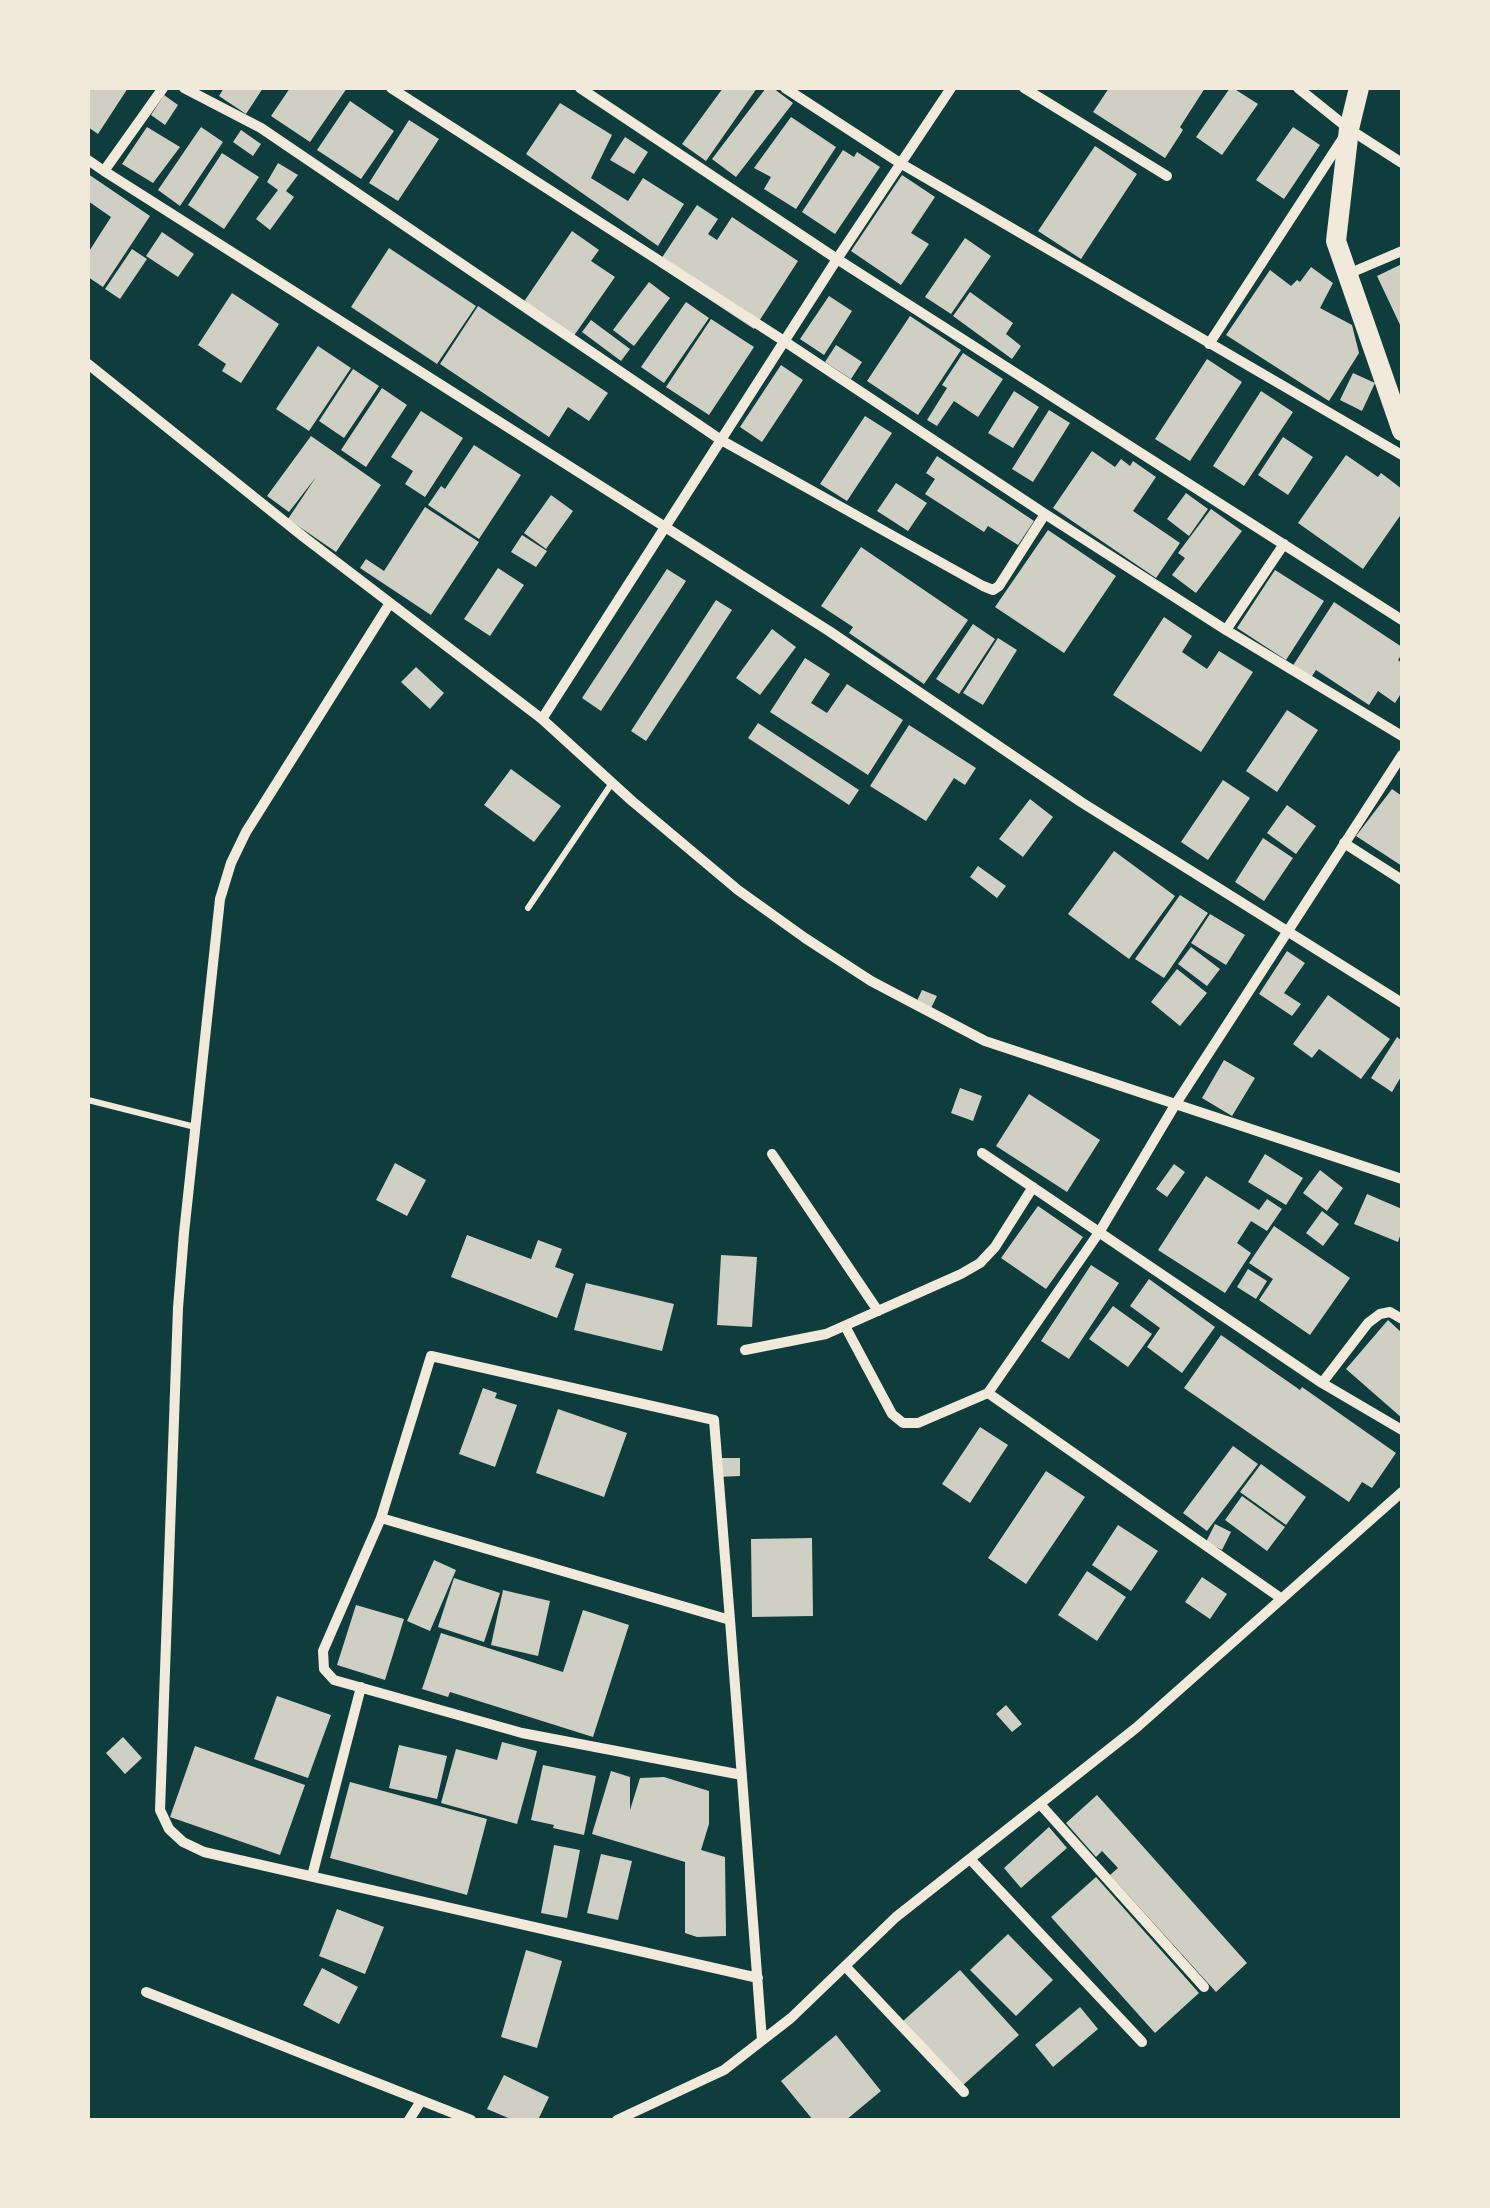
<!DOCTYPE html>
<html>
<head>
<meta charset="utf-8">
<style>
	body { margin:0 }
	#map { position:relative; width:1490px; height:2208px; overflow:hidden; background:#0f3d3e; font-family:Helvetica,sans-serif }
	canvas { display:block }
	.frame { position:absolute; inset:0; border:90px solid #f1e9da; pointer-events:none }
</style>
</head>
<body>
<div id="map">
<canvas width="1490" height="2208"></canvas>
<div class="frame"></div>
</div>
<script>
const ctx = document.querySelector('canvas').getContext('2d');
ctx.lineJoin = 'round';
function fillPath(path, color) {
  ctx.fillStyle = color;
  ctx.fill(path, 'evenodd');
}
function shape(rows) {
  const path = new Path2D();
  for (const r of rows) {
    path.moveTo(r[0], r[1]);
    for (let i = 2; i < r.length; i += 2) path.lineTo(r[i], r[i + 1]);
  }
  return path;
}
function trace(path, color, width, dash) {
  ctx.strokeStyle = color;
  ctx.lineWidth = width;
  ctx.lineCap = dash ? 'butt' : 'round';
  ctx.setLineDash(dash || []);
  ctx.stroke(path);
}
const building = shape([
	[88,88,128,88,98,134,88,127],
	[224,88,263,88,246,114,219,96],
	[290,88,347,88,310,142,271,116],
	[723,88,757,88,706,161,682,144],
	[766,88,773,88,793,103,736,177,712,159],
	[1109,88,1205,88,1180,127,1183,130,1165,158,1093,112],
	[1230,88,1233,88,1258,104,1222,155,1196,137],
	[164,95,178,105,165,125,151,115],
	[350,101,394,131,361,179,317,150],
	[560,103,612,135,591,178,628,201,643,178,684,204,658,246,526,154],
	[791,117,836,147,796,209,764,189,771,177,754,168],
	[409,120,439,139,398,201,369,183],
	[147,127,180,147,153,183,122,164],
	[201,127,223,142,180,206,158,190],
	[1293,127,1320,145,1284,199,1256,180],
	[241,130,261,144,253,156,233,142],
	[625,137,648,152,634,174,610,160],
	[1095,146,1137,174,1081,259,1038,231],
	[843,150,854,157,857,152,880,167,835,234,802,212],
	[222,153,259,177,224,229,188,205],
	[278,163,298,175,286,191,294,197,270,230,256,219,278,190,267,182],
	[88,174,150,216,103,287,88,277,88,253,111,217,88,201],
	[902,175,935,197,911,233,929,244,901,285,851,251],
	[697,205,718,219,708,234,717,240,732,217,798,261,754,329,657,265],
	[572,231,599,250,591,261,615,277,573,337,523,303],
	[162,232,194,254,178,277,146,256],
	[965,238,991,256,951,314,925,297],
	[389,248,476,306,437,364,351,307],
	[132,249,147,259,120,299,105,289],
	[1402,264,1402,329,1377,276],
	[1311,267,1333,283,1320,308,1352,325,1359,353,1329,401,1226,335,1270,270,1291,286,1297,280,1300,282],
	[649,282,670,298,634,346,613,330],
	[970,292,1013,323,1006,334,1021,346,1012,359,953,316],
	[232,293,279,324,241,383,222,371,226,364,198,345],
	[829,296,852,311,824,355,800,339],
	[686,302,709,318,664,383,641,367],
	[478,306,608,393,589,421,568,407,549,437,440,364],
	[910,316,961,350,918,415,867,381],
	[711,319,754,347,709,415,666,387],
	[591,320,630,349,621,361,582,332],
	[836,345,862,362,851,379,825,362],
	[318,346,351,368,309,431,276,409],
	[963,353,1003,379,978,417,954,401,937,426,927,420,947,388,942,385],
	[1207,359,1242,382,1190,461,1155,439],
	[781,365,803,380,762,442,740,427],
	[353,369,379,386,344,438,319,421],
	[1353,373,1375,383,1362,411,1340,400],
	[382,388,407,405,366,467,341,450],
	[1014,391,1039,407,1013,448,988,433],
	[1261,391,1293,412,1244,486,1213,466],
	[1049,410,1070,423,1033,482,1012,469],
	[421,411,463,438,425,497,405,484,413,471,391,457],
	[865,416,892,433,847,501,820,484],
	[311,436,381,485,336,552,288,519,316,477,289,512,267,496],
	[1283,437,1313,457,1288,495,1258,475],
	[474,445,521,475,479,539,428,505,441,486,445,489],
	[1092,451,1115,467,1121,459,1130,466,1133,461,1156,477,1133,511,1180,543,1156,578,1053,508],
	[1346,455,1378,477,1381,473,1402,489,1402,513,1363,569,1298,523],
	[937,456,1034,521,1018,545,988,526,984,532,925,494,935,479,926,473],
	[896,483,927,503,908,531,877,511],
	[1186,493,1208,509,1189,536,1167,519],
	[551,495,573,511,546,549,524,533],
	[425,507,479,542,431,615,360,568,366,559,384,571],
	[1211,509,1242,531,1196,593,1172,575,1185,558,1178,553],
	[1048,530,1116,576,1064,653,995,607],
	[522,535,547,551,536,567,511,552],
	[861,547,968,620,924,684,849,633,853,627,821,606],
	[498,568,524,585,490,636,464,619],
	[667,569,686,581,601,711,582,698],
	[1275,570,1324,601,1286,660,1237,628],
	[716,600,732,610,646,741,631,731],
	[1334,602,1402,647,1402,654,1398,660,1402,663,1402,692,1395,703,1378,691,1369,705,1316,670,1310,679,1292,667],
	[1164,617,1192,636,1182,652,1207,669,1219,651,1253,672,1201,752,1113,695],
	[973,624,995,639,959,694,936,679],
	[772,629,796,647,760,695,736,678],
	[998,638,1017,650,983,705,963,693],
	[805,658,830,674,811,703,827,713,847,684,903,720,868,775,770,712],
	[416,667,444,693,430,709,401,682],
	[1287,710,1318,730,1277,792,1246,771],
	[758,723,859,790,849,805,748,738],
	[909,725,976,768,965,785,954,778,926,821,870,786],
	[511,769,561,806,534,842,484,805],
	[1223,780,1250,798,1208,860,1181,842],
	[1392,789,1402,796,1402,866,1356,836],
	[1030,799,1053,817,1023,857,999,839],
	[1287,805,1316,826,1296,854,1267,833],
	[1263,838,1293,858,1264,901,1235,882],
	[1114,851,1175,896,1129,959,1068,914],
	[978,866,1006,886,997,898,970,877],
	[1180,895,1208,913,1164,978,1135,959],
	[1210,914,1245,935,1226,965,1191,943],
	[1191,947,1220,969,1207,986,1178,964],
	[1287,951,1305,963,1284,993,1301,1004,1292,1016,1259,994],
	[1177,969,1207,993,1180,1026,1151,1002],
	[922,990,937,996,930,1010,916,1003],
	[1328,995,1390,1039,1361,1079,1319,1049,1312,1058,1293,1044],
	[1397,1037,1402,1041,1402,1075,1392,1092,1371,1078],
	[1224,1060,1255,1078,1232,1116,1202,1098],
	[960,1088,982,1096,973,1121,951,1113],
	[1029,1094,1100,1140,1067,1192,996,1146],
	[1265,1154,1303,1178,1286,1205,1248,1182],
	[395,1163,426,1180,407,1216,376,1200],
	[1174,1164,1185,1172,1167,1197,1156,1189],
	[1320,1170,1343,1188,1327,1211,1303,1193],
	[1206,1176,1259,1210,1267,1199,1282,1209,1267,1231,1251,1221,1237,1243,1251,1253,1225,1293,1158,1250],
	[1367,1194,1402,1209,1402,1230,1398,1242,1354,1224],
	[1038,1206,1083,1237,1046,1289,1001,1258],
	[1322,1211,1339,1224,1323,1246,1306,1233],
	[1274,1226,1350,1278,1310,1335,1259,1300,1273,1279,1249,1263],
	[467,1235,531,1259,538,1240,562,1249,555,1267,574,1274,557,1318,451,1277],
	[721,1255,757,1257,752,1327,717,1325],
	[1091,1265,1119,1283,1069,1359,1041,1341],
	[1248,1269,1267,1281,1256,1299,1237,1287],
	[1149,1279,1215,1327,1182,1373,1147,1347,1160,1328,1130,1306],
	[586,1283,674,1304,662,1351,574,1330],
	[1113,1306,1152,1334,1128,1367,1089,1339],
	[1388,1320,1402,1333,1402,1418,1346,1369],
	[1221,1335,1300,1390,1302,1387,1396,1453,1372,1488,1362,1482,1349,1502,1184,1388],
	[483,1388,497,1393,495,1398,517,1405,495,1467,459,1454],
	[558,1409,627,1433,604,1497,536,1473],
	[980,1427,1008,1445,970,1503,942,1484],
	[1233,1446,1258,1464,1207,1531,1183,1513],
	[718,1458,740,1458,740,1476,718,1477],
	[1261,1464,1306,1497,1286,1525,1240,1492],
	[1046,1471,1085,1497,1026,1584,988,1558],
	[1242,1496,1285,1527,1267,1551,1225,1520],
	[1215,1524,1231,1532,1222,1550,1206,1542],
	[1118,1525,1158,1551,1131,1591,1092,1565],
	[812,1538,813,1616,752,1617,751,1539],
	[434,1560,456,1570,430,1631,407,1621],
	[1087,1571,1126,1597,1097,1641,1058,1615],
	[1202,1577,1227,1594,1210,1619,1185,1602],
	[454,1578,500,1593,484,1642,438,1627],
	[503,1590,550,1601,538,1656,491,1645],
	[356,1605,404,1619,385,1680,337,1665],
	[583,1610,629,1625,593,1737,450,1692,448,1697,422,1689,441,1633,563,1672],
	[277,1696,331,1715,308,1778,254,1759],
	[1006,1705,1022,1724,1012,1732,996,1714],
	[123,1737,142,1758,125,1774,106,1753],
	[502,1742,537,1751,517,1824,441,1803,456,1749,497,1760],
	[399,1745,447,1756,437,1799,389,1788],
	[195,1746,305,1785,280,1855,170,1817],
	[543,1765,596,1776,584,1835,553,1828,554,1825,531,1820],
	[611,1771,630,1777,630,1810,640,1778,664,1777,709,1791,709,1824,701,1850,725,1857,726,1936,697,1937,685,1933,685,1862,592,1834],
	[350,1782,487,1819,467,1895,330,1858],
	[1097,1795,1247,1963,1216,1992,1110,1875,1118,1868,1102,1851,1096,1857,1066,1823],
	[1049,1827,1067,1848,1021,1888,1004,1868],
	[554,1845,580,1850,567,1918,541,1913],
	[601,1854,632,1861,618,1920,587,1913],
	[1096,1877,1199,1993,1155,2033,1051,1917],
	[337,1909,384,1927,365,1974,319,1956],
	[1008,1934,1053,1980,1016,2016,970,1970],
	[526,1950,562,1961,537,2048,501,2037],
	[322,1968,358,1987,339,2024,303,2005],
	[960,1970,1019,2035,962,2086,903,2021],
	[1080,2007,1098,2029,1053,2067,1035,2045],
	[836,2035,881,2091,846,2120,813,2120,781,2081],
	[504,2075,549,2097,538,2120,513,2120,487,2109]
]);
const service = shape([
	[528,908,612,783],
	[88,1100,195,1127]
]);
const minor = shape([
	[184,88,261,128,721,440,983,586,993,590,999,586,1045,514],
	[391,88,784,341,1045,514,1226,630,1402,736],
	[580,88,837,259,1402,620],
	[785,88,900,163,1402,455],
	[1024,88,1167,176],
	[1298,88,1349,129,1402,163],
	[88,160,104,171,163,88],
	[104,171,829,631,1081,802,1402,1003],
	[1348,274,1402,251],
	[1209,344,1343,138],
	[88,364,305,538,542,719,632,801,738,890,805,938,871,981,985,1041,1402,1179],
	[390,603,246,832,231,863,220,899,184,1233,178,1308,160,1810,169,1829,183,1842,204,1852,758,1978],
	[1226,630,1284,544],
	[542,719,837,259,951,88],
	[1344,843,1402,880],
	[982,1153,1322,1383,1402,1430],
	[772,1154,878,1311],
	[845,1326,892,1414,903,1423,918,1423,988,1393],
	[745,1350,826,1334,961,1274,980,1263,995,1247,1033,1187],
	[1322,1383,1368,1323,1380,1314,1390,1312,1402,1319],
	[381,1518,323,1651,324,1669,334,1680,522,1733,742,1775],
	[1282,1599,988,1393,1100,1231,1175,1105,1402,755],
	[730,1620,381,1518,431,1356,714,1420,730,1620,762,2040],
	[1040,1804,1204,1987],
	[970,1859,1142,2042],
	[312,1876,361,1687],
	[845,1966,964,2092],
	[146,1992,471,2120],
	[409,2120,421,2101],
	[617,2120,724,2070,791,2018,896,1917,1136,1728,1402,1492]
]);
const secondary = shape([
	[1359,88,1349,129,1336,241,1402,431]
]);
fillPath(building, '#cfcfc3');
trace(service, '#f1e9da', 6);
trace(minor, '#f1e9da', 10);
trace(secondary, '#f1e9da', 20);
</script>
</body>
</html>
